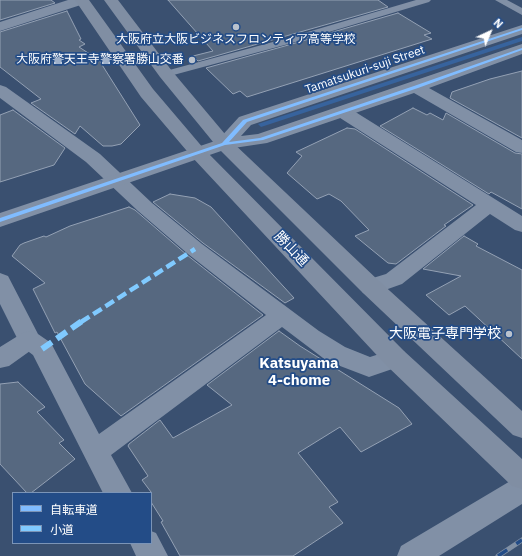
<!DOCTYPE html>
<html>
<head>
<meta charset="utf-8">
<style>
	body { margin:0 }
	#map { position:relative; width:522px; height:556px; overflow:hidden; background:#3a5070; font-family:"IBM Plex Sans","Noto Sans JP",sans-serif }
	canvas { display:block }
	.legend { position:absolute; left:12px; top:492px; width:140px; height:52px; box-sizing:border-box; background:#234c87; border:1px solid #7b94b7; margin:0; padding:5px 7px; list-style:none; font-size:12px; color:#fff }
	.legend li { display:flex; align-items:center; gap:8px; height:20px }
	.legend b { width:20px; border:1px solid #7b94b7 }
	.north { position:absolute; left:470px; top:12px; width:40px; height:40px; -webkit-text-stroke:3px #234c87; paint-order:stroke; rotate:44deg; font-size:11px; font-weight:700; line-height:16px; text-align:center; color:#fff }
	.north::after { content:''; display:block; margin:auto; width:14px; height:18px; background:#fff; clip-path:polygon(50% 0,100% 100%,50% 72%,0 100%) }
</style>
</head>
<body>
<div id="map">
<canvas width="522" height="556"></canvas>
<ul class="legend">
<li><b style="height:5px;background:#80bcff"></b>自転車道</li>
<li><b style="height:5px;background:#80caff"></b>小道</li>
</ul>
<div class="north">N</div>
</div>
<script>
const ctx = document.querySelector('canvas').getContext('2d');
ctx.lineJoin = 'round';
function fillPath(path, color) {
  ctx.fillStyle = color;
  ctx.fill(path, 'evenodd');
}
function shape(rows) {
  const path = new Path2D();
  for (const r of rows) {
    path.moveTo(r[0], r[1]);
    for (let i = 2; i < r.length; i += 2) path.lineTo(r[i], r[i + 1]);
  }
  return path;
}
function trace(path, color, width, dash) {
  ctx.strokeStyle = color;
  ctx.lineWidth = width;
  ctx.lineCap = dash ? 'butt' : 'round';
  ctx.setLineDash(dash || []);
  ctx.stroke(path);
}
function label(font, color, halo, rows, align = 'center') {
  ctx.font = font + ' "IBM Plex Sans","Noto Sans JP",sans-serif';
  ctx.lineWidth = 3.5;
  ctx.setLineDash([]);
  ctx.textBaseline = 'middle';
  ctx.strokeStyle = halo;
  ctx.fillStyle = color;
  for (const [text, x, y, turn = 0] of rows) {
    ctx.save();
    ctx.translate(x, y);
    ctx.rotate((+turn || 0) * Math.PI / 180);
    ctx.textAlign = isNaN(turn) ? turn : align;
    if (halo) ctx.strokeText(text, 0, 0);
    ctx.fillText(text, 0, 0);
    ctx.restore();
  }
}
const green = shape([
	[522,37,522,41,261,127,258,124]
]);
const building = shape([
	[0,0,51,0,55,3,0,20,0,0],
	[168,0,378,0,388,7,198,61,193,56,213,51,168,0],
	[67,11,81,39,79,40,85,44,79,47,99,60,140,125,121,144,112,146,103,146,80,126,75,134,31,103,41,99,0,67,0,32,67,11],
	[398,13,431,33,424,35,432,39,247,97,240,91,233,94,206,68,292,44,398,13],
	[522,71,522,138,450,98,452,92,490,79,522,71],
	[413,108,427,115,430,113,443,120,446,113,515,153,522,154,522,209,491,192,489,194,380,126,413,108],
	[13,110,65,148,54,165,0,182,0,115,13,110],
	[347,128,355,129,473,205,444,225,446,226,396,264,388,263,355,236,369,230,341,201,329,194,317,199,287,173,302,156,296,152,347,128],
	[170,194,195,198,211,207,294,298,285,303,203,243,153,202,170,194],
	[129,207,135,210,187,255,263,315,121,416,85,384,57,332,55,333,33,289,45,283,12,256,20,245,24,243,44,236,46,237,70,226,129,207],
	[464,236,478,244,476,246,522,270,522,359,465,306,449,315,426,295,461,276,423,269,464,236],
	[279,331,300,346,399,408,412,424,361,452,340,427,298,453,338,502,329,507,343,523,293,556,180,556,161,522,163,521,151,502,151,492,142,480,148,476,128,446,129,444,160,420,173,438,232,405,207,385,279,331],
	[18,382,45,407,37,412,64,440,59,443,75,459,31,493,27,493,0,464,0,384,18,382]
]);
const service = shape([
	[416,0,431,0,429,2,292,43,166,77,161,74,162,72,284,39,416,0],
	[495,0,507,0,522,8,522,15,495,0]
]);
const minor = shape([
	[0,85,6,87,100,154,152,203,202,244,319,331,345,347,370,357,395,349,404,351,407,358,404,365,369,377,327,361,282,327,111,455,132,493,103,493,33,355,21,346,0,304,0,273,8,276,38,334,51,343,99,434,266,315,188,254,138,211,86,162,0,98,0,85],
	[343,107,349,108,522,216,522,232,515,230,490,214,402,284,371,295,363,293,360,287,363,281,386,274,476,205,337,116,334,112,337,108,343,107],
	[151,531,156,533,168,556,136,556,130,543,151,543,151,531]
]);
const tertiary = shape([
	[68,0,89,0,87,3,0,31,0,22,68,0],
	[522,25,522,34,251,125,241,136,258,134,522,44,522,54,429,88,522,140,522,153,516,152,414,93,267,143,227,149,0,227,0,213,218,140,239,117,522,25],
	[29,331,37,334,41,340,37,346,9,366,0,368,0,347,21,334,29,331],
	[522,476,522,504,439,556,397,556,401,546,512,480,522,476]
]);
const primary = shape([
	[75,0,89,0,153,89,204,149,404,351,522,459,522,489,512,486,386,365,192,157,141,97,75,0],
	[104,0,118,0,172,71,230,140,379,281,522,411,522,438,513,435,363,293,218,148,160,77,104,0]
]);
const rail = shape([
	[498,556,522,540]
]);
const quietFar1 = shape([
	[81,322,195,249]
]);
const quiet = shape([
	[42,349,82,321]
]);
const cycleway = shape([
	[522,28,522,30,247,122,229,142,260,138,414,86,522,48,522,50,418,88,263,140,225,145,0,222,0,218,222,143,243,120,522,28]
]);
const markers = [
	[236,27,4,"#bac2cd"],
	[192,60,4,"#bac2cd"],
	[509,334,4,"#bac2cd"]
];
const farPoinames = [
	["大阪府立大阪ビジネスフロンティア高等学校",236,40],
	["大阪府警天王寺警察署勝山交番",184,60,"right"]
];
const farStreetnames = [
	["Tamatsukuri-suji Street",365,70,-19]
];
const streetNames = [
	["勝山通",291,249,46]
];
const poiNames = [
	["大阪電子専門学校",501,334]
];
const neighbourhoodNames = [
	["Katsuyama",299,364],
	["4-chome",299,381]
];
fillPath(green, '#37639d');
fillPath(building, '#566880');
trace(building, '#94a1b4', 1);
fillPath(service, '#8190a6');
fillPath(minor, '#8190a6');
fillPath(tertiary, '#8190a6');
fillPath(primary, '#808ea3');
trace(rail, '#8190a4', 5);
trace(rail, '#234c87', 3.5, [11]);
trace(quietFar1, '#80caff', 4.5, [10, 4.5]);
trace(quiet, '#80caff', 6, [12, 6]);
fillPath(cycleway, '#80bcff');
for (const [x, y, r, color] of markers) {
  const dot = new Path2D();
  dot.arc(x, y, r, 0, 2 * Math.PI);
  ctx.fillStyle = color;
  ctx.fill(dot);
  trace(dot, '#234c87', 1.5);
}
label('12px', '#fff', '#234c87', farPoinames);
label('12px', '#fff', '#234c87', farStreetnames);
label('14px', '#fff', '#234c87', streetNames);
label('14px', '#fff', '#234c87', poiNames, 'right');
label('bold 15px', '#fff', '#234c87', neighbourhoodNames);
</script>
</body>
</html>
